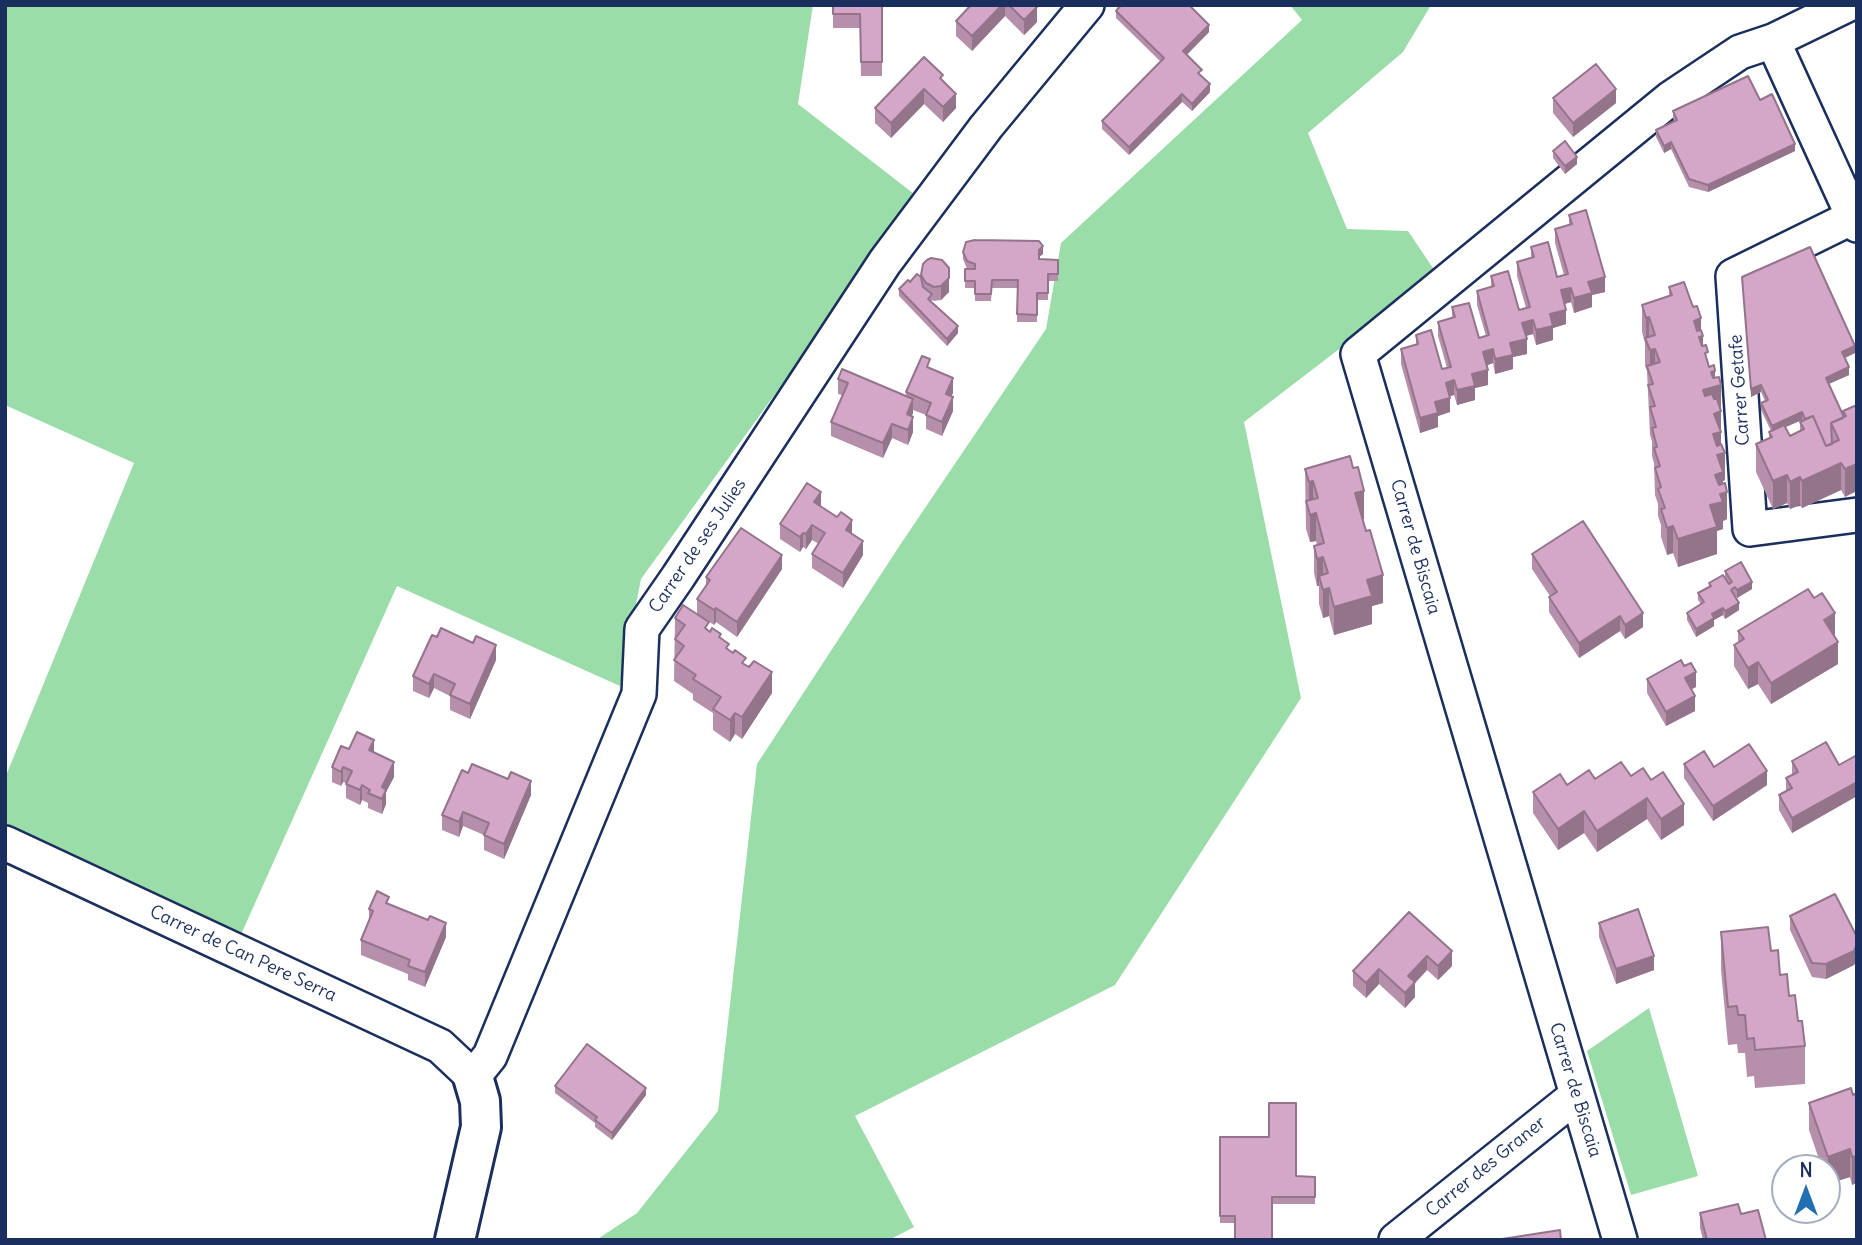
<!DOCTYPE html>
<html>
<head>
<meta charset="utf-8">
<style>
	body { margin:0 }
	#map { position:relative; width:1862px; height:1245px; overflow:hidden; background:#fff; font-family:Delius,sans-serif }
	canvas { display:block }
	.frame { position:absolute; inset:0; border:7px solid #1b2f5e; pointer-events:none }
	.north { position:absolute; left:1771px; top:1154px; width:70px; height:70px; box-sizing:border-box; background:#fff; border:2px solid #a4acbf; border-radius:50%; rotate:0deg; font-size:19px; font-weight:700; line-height:28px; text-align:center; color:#1b2f5e }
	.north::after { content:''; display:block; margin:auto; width:24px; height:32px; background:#1f6fb2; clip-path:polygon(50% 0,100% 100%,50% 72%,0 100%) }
</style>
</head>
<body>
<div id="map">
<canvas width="1862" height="1245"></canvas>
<div class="frame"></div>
<div class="north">N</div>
</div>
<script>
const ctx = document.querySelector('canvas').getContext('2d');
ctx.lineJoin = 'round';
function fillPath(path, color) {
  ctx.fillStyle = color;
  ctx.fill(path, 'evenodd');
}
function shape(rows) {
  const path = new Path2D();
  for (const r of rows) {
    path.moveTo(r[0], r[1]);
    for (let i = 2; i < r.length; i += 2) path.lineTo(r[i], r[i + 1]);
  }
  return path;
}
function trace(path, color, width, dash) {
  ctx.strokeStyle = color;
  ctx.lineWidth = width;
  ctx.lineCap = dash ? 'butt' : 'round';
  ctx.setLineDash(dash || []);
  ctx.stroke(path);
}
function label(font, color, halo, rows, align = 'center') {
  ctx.font = font + ' Delius,sans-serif';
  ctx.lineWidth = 7;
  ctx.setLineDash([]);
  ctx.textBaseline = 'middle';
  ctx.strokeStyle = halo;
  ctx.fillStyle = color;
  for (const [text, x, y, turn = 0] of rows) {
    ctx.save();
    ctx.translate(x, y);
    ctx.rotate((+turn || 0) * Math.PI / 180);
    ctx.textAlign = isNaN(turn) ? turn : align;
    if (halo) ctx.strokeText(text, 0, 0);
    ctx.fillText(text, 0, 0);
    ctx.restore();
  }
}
const green = shape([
	[5,5,813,5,798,104,918,197,641,579,620,686,397,586,239,939,5,827,5,778,134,463,5,405],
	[1290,5,1431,5,1403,52,1308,133,1347,229,1408,231,1437,274,1244,422,1301,698,1115,985,855,1116,914,1227,889,1240,596,1240,637,1213,718,1111,757,764,902,542,1046,329,1061,243,1302,20],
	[1649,1008,1698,1176,1631,1195,1587,1051]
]);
const minor = shape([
	[1773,41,1857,225],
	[1853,217,1733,276,1750,529,1857,515],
	[5,843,440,1046,473,1077,490,1056,639,694,642,629,678,577,885,262,986,127,1087,5],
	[1396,1240,1577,1095],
	[1620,1240,1358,354,1671,98,1740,52,1773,41,1847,5]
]);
const tertiary = shape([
	[455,1240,481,1127,480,1101,473,1077]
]);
const wall = shape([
	[833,5,882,5,882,76,861,76,860,28,833,28],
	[971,5,1036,5,1037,22,1024,35,1005,16,972,51,956,36,956,21],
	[1116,11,1209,32,1187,55,1202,77,1210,92,1192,111,1182,102,1129,155,1102,129,1102,121,1161,62,1116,18],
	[943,81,956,108,943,122,924,104,891,138,875,123,875,108],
	[1553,98,1616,103,1573,137,1553,113],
	[1760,100,1795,151,1708,192,1689,187,1671,149,1664,153,1656,137,1656,130,1674,121,1673,118,1673,111],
	[1553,151,1577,164,1565,174,1553,158],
	[1569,215,1605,292,1592,295,1592,307,1574,313,1571,302,1565,304,1566,324,1553,328,1553,340,1536,345,1533,334,1526,336,1527,354,1513,357,1513,369,1495,374,1493,363,1487,365,1488,385,1475,388,1475,400,1457,405,1454,395,1450,396,1450,412,1438,416,1438,427,1420,433,1401,364,1401,349,1416,345,1416,335,1442,369,1447,368,1438,336,1438,322,1452,318,1452,307,1479,338,1486,336,1477,305,1477,291,1491,287,1491,276,1519,310,1526,308,1517,276,1517,262,1531,258,1531,247,1557,277,1564,275,1555,243,1555,229,1569,225],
	[963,252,1043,254,1039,257,1039,259,1058,260,1058,281,1048,281,1048,300,1037,300,1037,322,1017,322,1017,288,992,288,991,301,975,301,975,288,965,288,965,269,967,269,963,259],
	[923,264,949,292,941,300,934,301,932,300,931,302,958,333,947,346,899,296,899,289,910,282,921,277],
	[1742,277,1855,353,1845,358,1849,375,1829,384,1843,415,1843,411,1857,405,1845,497,1841,490,1802,508,1800,505,1790,509,1787,503,1773,509,1756,472,1756,444,1769,438,1769,432,1771,431,1761,410,1761,403,1765,401,1761,392,1751,397],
	[1802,420,1802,421,1800,422,1800,431,1790,436,1785,427],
	[1669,287,1701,330,1703,345,1709,367,1715,378,1721,385,1721,444,1725,480,1723,481,1723,484,1727,519,1723,521,1723,529,1717,531,1717,554,1678,567,1673,553,1667,555,1661,537,1661,525,1658,516,1658,504,1655,495,1654,463,1652,456,1652,441,1650,435,1647,371,1645,366,1645,343,1642,332,1642,305,1669,296],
	[930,368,953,393,951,396,953,411,942,436,926,429,926,415,913,410,912,416,913,432,908,445,892,438,883,458,831,436,831,422,842,395,838,394,838,379,906,396,906,392],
	[1305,469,1364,519,1363,519,1383,603,1372,606,1372,624,1334,635,1329,616,1323,618,1319,604,1319,586,1317,586,1314,573,1314,546,1317,545,1316,541,1310,542,1306,529],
	[821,506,852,534,863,555,843,588,812,568,812,554,819,544,812,540,806,549,803,547,800,552,780,539,780,524],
	[1532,554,1643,627,1625,639,1620,631,1579,658,1549,612,1549,597,1550,596,1532,569],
	[782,569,737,637,716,622,714,625,697,614,697,599,706,586,706,577],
	[1725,571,1752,589,1737,598,1735,595,1734,595,1739,610,1725,619,1723,615,1714,620,1714,626,1696,637,1687,620,1687,613,1701,604,1698,600,1698,593,1709,587,1709,583,1725,579],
	[675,618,709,631,721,639,729,650,746,665,772,693,742,739,735,734,730,742,713,730,713,713,693,700,693,694,674,681],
	[1738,631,1835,635,1834,635,1838,664,1771,704,1758,684,1748,689,1734,666,1734,645,1738,643],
	[496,660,470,719,450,710,450,696,434,688,429,698,413,691,413,676],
	[1647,679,1696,687,1691,689,1695,711,1666,726,1647,693],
	[349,749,374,752,394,777,386,792,386,804,382,814,368,808,368,803,362,800,360,805,346,798,346,783,343,782,341,786,332,782,332,767],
	[1857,755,1857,796,1792,833,1779,810,1779,795,1786,791,1786,778,1792,775,1792,761,1839,765],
	[1684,764,1767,785,1713,821,1684,778],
	[1631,776,1684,825,1661,840,1647,819,1597,852,1584,833,1558,850,1533,813,1533,792,1595,779],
	[531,795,504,859,484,850,484,835,463,826,459,837,442,830,442,815],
	[389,904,446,937,425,987,408,980,408,974,361,955,361,940,369,922,369,909],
	[1409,912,1452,966,1438,980,1427,970,1415,983,1415,997,1405,1008,1379,984,1366,998,1353,986,1353,971],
	[1790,916,1857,937,1857,959,1854,965,1826,979,1812,977,1790,930],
	[1599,923,1654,970,1616,984,1599,937],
	[1721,932,1771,951,1798,1021,1805,1046,1805,1084,1755,1088,1754,1076,1747,1077,1745,1053,1738,1053,1737,1044,1728,1045,1721,970],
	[555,1086,646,1095,612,1140,595,1127,595,1123,555,1093],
	[1853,1095,1852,1185,1850,1177,1828,1184,1827,1168,1822,1168,1809,1130,1809,1103],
	[1220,1137,1296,1176,1315,1177,1315,1204,1272,1204,1235,1223,1220,1223],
	[1700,1213,1741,1214,1766,1240,1703,1240,1700,1228]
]);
const shadedWall = shape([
	[1002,5,1005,5,1005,16,972,51,972,36],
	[1037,7,1037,22,1024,35,1024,20],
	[1209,25,1209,32,1183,58,1183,51],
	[1210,84,1210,92,1192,111,1192,104],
	[924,89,924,104,891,138,891,123],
	[1616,89,1616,103,1573,137,1573,123],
	[956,94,956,108,943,122,943,107],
	[1182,94,1182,102,1129,155,1129,147],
	[1671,142,1671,149,1664,153,1664,146],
	[1795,144,1795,151,1708,192,1708,185],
	[1577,157,1577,164,1565,174,1565,166],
	[1043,246,1043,254,1039,257,1039,250],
	[949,268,949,292,941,300,941,286],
	[1605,277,1605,292,1592,295,1592,307,1574,313,1574,298,1588,282],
	[1571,288,1571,302,1561,305,1561,290],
	[1566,310,1566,324,1553,328,1553,340,1536,345,1536,330,1550,314],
	[1649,317,1649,344,1646,340,1646,318],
	[1701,318,1701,337,1703,336,1703,363,1694,321],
	[1533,320,1533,334,1522,337,1522,323],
	[958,326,958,333,947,346,947,339],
	[1527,339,1527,354,1513,357,1513,369,1495,374,1495,359,1510,343],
	[1855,346,1855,353,1842,359,1842,352],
	[1493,349,1493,363,1483,367,1483,352],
	[1655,349,1655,376,1650,373,1650,350],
	[1849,367,1849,375,1826,385,1826,378],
	[1488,370,1488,385,1475,388,1475,400,1457,405,1457,390,1472,374],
	[1715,371,1715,387,1721,385,1721,454,1725,453,1725,480,1723,481,1723,493,1727,492,1727,519,1723,521,1723,529,1717,531,1717,554,1678,567,1678,539,1710,505,1715,502,1703,390,1711,372],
	[953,378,953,393,946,408,946,394],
	[1454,380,1454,395,1446,397,1446,383],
	[1761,385,1761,392,1751,397,1751,389],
	[953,397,953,411,942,436,942,422],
	[1450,398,1450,412,1438,416,1438,427,1420,433,1420,418,1435,402],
	[913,399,913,413,907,429,907,414],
	[1802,412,1802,420,1772,433,1772,426],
	[913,417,913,432,908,445,908,430],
	[892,424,892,438,883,458,883,443],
	[1841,463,1841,490,1802,508,1802,481],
	[1857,464,1857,491,1845,497,1845,469],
	[1787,475,1787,503,1773,509,1773,481],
	[1800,477,1800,505,1790,509,1790,482],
	[1313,481,1313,509,1309,510,1309,482],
	[1364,491,1364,519,1355,521,1355,493],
	[821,492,821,506,814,502],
	[1316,513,1316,541,1310,542,1310,515],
	[852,520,852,534,846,530],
	[812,525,812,540,806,549,806,534],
	[1673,526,1673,553,1667,555,1667,528],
	[803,533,803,547,800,552,800,537],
	[863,541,863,555,843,588,843,573],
	[782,555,782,569,737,637,737,622],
	[1323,557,1323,585,1319,576,1319,586,1317,586,1317,559],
	[1383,575,1383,603,1372,606,1372,624,1334,635,1334,607,1367,580],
	[1752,582,1752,589,1737,598,1737,590],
	[1329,588,1329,616,1323,618,1323,590],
	[1739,603,1739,610,1725,619,1725,611],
	[716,608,716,622,714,625,714,610],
	[1723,608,1723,615,1714,620,1714,626,1696,637,1696,629,1712,614],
	[1643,613,1643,627,1625,639,1625,625],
	[1835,613,1835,635,1824,641,1824,620],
	[1620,616,1620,631,1579,658,1579,643],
	[1838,642,1838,664,1771,704,1771,683],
	[496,645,496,660,470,719,470,704],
	[1758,662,1758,684,1748,689,1748,668],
	[772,672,772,693,742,739,742,717],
	[1696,672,1696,687,1685,693,1685,678],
	[434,674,434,688,429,698,429,684],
	[1695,696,1695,711,1666,726,1666,712],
	[735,713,735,734,730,742,730,720],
	[374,740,374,754,369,750],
	[394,762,394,777,386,792,386,804,382,814,382,787],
	[343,767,343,782,341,786,341,772],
	[1767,771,1767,785,1713,821,1713,806],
	[531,781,531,795,504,859,504,844],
	[1857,782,1857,796,1792,833,1792,818],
	[362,785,362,800,360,805,360,790],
	[1647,798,1647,819,1597,852,1597,831],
	[1684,804,1684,825,1661,840,1661,819],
	[1584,811,1584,833,1558,850,1558,829],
	[463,812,463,826,459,837,459,822],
	[446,923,446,937,425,987,425,972],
	[1857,944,1857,959,1854,965,1826,979,1826,964],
	[1452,951,1452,966,1438,980,1438,966],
	[1427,956,1427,970,1415,983,1415,997,1405,1008,1405,993,1408,976],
	[1654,956,1654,970,1616,984,1616,969],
	[1379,969,1379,984,1366,998,1366,983],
	[646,1088,646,1095,612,1140,612,1133],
	[1850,1149,1850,1177,1828,1184,1828,1157],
	[1857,1156,1857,1183,1852,1185,1852,1157]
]);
const building = shape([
	[833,5,882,5,882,62,861,62,860,14,833,14,833,5],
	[971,5,1002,5,972,36,956,21,971,5],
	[1009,5,1036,5,1037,7,1024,20,1009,5],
	[1121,5,1189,5,1209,25,1183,51,1202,70,1198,73,1210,84,1192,104,1182,94,1129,147,1102,121,1164,58,1116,11,1121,5],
	[924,57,943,75,940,78,956,94,943,107,924,89,891,123,875,108,924,57],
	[1596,64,1616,89,1573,123,1553,98,1596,64],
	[1748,76,1760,100,1772,94,1795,144,1708,185,1689,179,1671,142,1664,146,1656,130,1677,120,1673,111,1748,76],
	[1565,141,1577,157,1565,166,1553,151,1565,141],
	[1586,210,1605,277,1588,282,1592,293,1574,298,1571,288,1561,290,1566,310,1550,314,1553,326,1536,330,1533,320,1522,323,1527,339,1510,343,1513,355,1495,359,1493,349,1483,352,1488,370,1472,374,1475,386,1457,390,1454,380,1446,383,1450,398,1435,402,1438,413,1420,418,1401,349,1418,344,1416,335,1431,330,1442,369,1451,367,1438,322,1455,317,1452,307,1469,303,1479,338,1489,335,1477,291,1494,286,1491,276,1508,271,1519,310,1530,307,1517,262,1534,257,1531,247,1548,242,1557,277,1568,274,1555,229,1572,224,1569,215,1586,210],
	[975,240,1039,241,1043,246,1039,250,1039,259,1058,260,1058,274,1048,274,1048,293,1037,293,1037,315,1017,314,1018,280,992,280,991,294,975,294,975,281,965,281,965,269,975,269,975,264,967,261,963,252,966,242,975,240],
	[1810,247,1855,346,1842,352,1849,367,1826,378,1843,415,1843,418,1831,423,1832,444,1826,446,1813,416,1805,419,1802,412,1772,426,1761,403,1768,400,1761,385,1751,389,1742,277,1810,247],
	[931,258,942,260,949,268,949,278,941,286,934,287,926,283,921,275,923,264,927,260,931,258],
	[917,274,921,277,923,287,932,294,928,299,958,326,947,339,899,289,908,280,910,282,917,274],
	[1684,282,1693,307,1697,306,1701,318,1694,321,1697,331,1701,330,1703,336,1699,337,1702,346,1706,345,1708,352,1705,353,1709,367,1714,365,1715,371,1711,372,1713,378,1719,377,1721,385,1703,390,1705,396,1712,394,1714,399,1717,399,1721,411,1714,414,1721,432,1713,434,1717,446,1721,444,1725,453,1717,455,1723,472,1715,475,1719,485,1725,483,1727,492,1720,494,1723,502,1710,505,1717,527,1678,539,1673,526,1667,528,1661,509,1665,508,1658,489,1661,487,1655,468,1660,466,1654,448,1657,447,1652,428,1656,427,1650,407,1655,406,1648,385,1653,384,1647,366,1660,362,1655,349,1650,350,1645,338,1655,335,1649,317,1646,318,1642,305,1672,295,1669,287,1684,282],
	[922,356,930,359,927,367,953,378,946,394,953,397,942,422,926,415,931,403,906,392,922,356],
	[842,369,913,399,907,414,913,417,908,430,892,424,883,443,831,422,848,383,838,379,842,369],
	[1857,405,1857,464,1845,469,1841,463,1802,481,1800,477,1790,482,1787,475,1773,481,1756,444,1772,437,1769,432,1784,425,1790,436,1804,429,1800,422,1813,416,1826,446,1839,440,1831,423,1846,416,1843,411,1857,405],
	[1350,456,1353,468,1358,467,1364,491,1355,493,1366,531,1370,530,1383,575,1367,580,1372,596,1334,607,1329,588,1323,590,1319,576,1328,573,1323,557,1317,559,1314,546,1324,543,1316,513,1310,515,1306,501,1318,498,1313,481,1309,482,1305,469,1350,456],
	[807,483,821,492,814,502,837,517,841,512,852,520,846,530,863,541,843,573,812,554,825,533,812,525,806,534,803,533,800,537,780,524,807,483],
	[1583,521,1643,613,1625,625,1620,616,1579,643,1549,597,1557,592,1532,554,1583,521],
	[741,528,782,555,737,622,716,608,714,610,697,599,710,580,706,577,741,528],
	[1741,562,1752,582,1737,590,1735,587,1731,590,1739,603,1725,611,1723,608,1712,614,1714,618,1696,629,1687,613,1704,602,1698,593,1711,586,1709,583,1723,575,1729,584,1732,582,1725,571,1741,562],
	[1808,589,1814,598,1822,593,1835,613,1824,620,1838,642,1771,683,1758,662,1748,668,1734,645,1744,639,1738,631,1808,589],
	[683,605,709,622,705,628,710,632,712,628,721,634,719,637,729,644,726,648,733,653,735,650,746,658,742,663,749,667,754,661,772,672,742,717,735,713,730,720,713,709,721,697,693,679,696,675,674,660,684,646,675,639,685,625,675,618,683,605],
	[441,628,473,643,476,636,496,645,470,704,450,695,455,684,434,674,429,684,413,676,432,635,437,637,441,628],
	[1681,660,1684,666,1691,663,1696,672,1685,678,1695,696,1666,712,1647,679,1681,660],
	[357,732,374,740,369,750,394,762,382,787,386,790,382,799,368,793,370,790,362,785,360,790,346,784,352,771,343,767,341,772,332,767,341,746,349,749,357,732],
	[1826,742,1839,765,1857,755,1857,782,1792,818,1779,795,1792,788,1786,778,1798,772,1792,761,1826,742],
	[1749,744,1767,771,1713,806,1684,764,1704,751,1714,767,1749,744],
	[1621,762,1631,776,1643,768,1651,780,1663,772,1684,804,1661,819,1647,798,1597,831,1584,811,1558,829,1533,792,1560,774,1567,785,1589,770,1595,779,1621,762],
	[472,764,508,779,511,772,531,781,504,844,484,835,489,823,463,812,459,822,442,815,462,770,468,773,472,764],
	[377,891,389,897,386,903,428,920,430,916,446,923,425,972,408,966,410,960,361,940,373,911,369,909,377,891],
	[1835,894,1857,937,1857,944,1854,951,1826,964,1812,963,1790,916,1835,894],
	[1638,909,1654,956,1616,969,1599,923,1638,909],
	[1409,912,1452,951,1438,966,1427,956,1408,976,1415,982,1405,993,1379,969,1366,983,1353,971,1409,912],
	[1768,927,1771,951,1778,950,1780,975,1787,974,1789,996,1795,995,1798,1021,1802,1021,1805,1046,1755,1050,1754,1038,1747,1039,1745,1015,1738,1015,1737,1006,1728,1007,1721,932,1768,927],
	[587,1044,646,1088,612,1133,595,1120,597,1117,555,1086,587,1044],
	[1851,1088,1853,1095,1857,1093,1857,1156,1852,1157,1850,1149,1828,1157,1809,1103,1851,1088],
	[1269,1103,1296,1103,1296,1176,1315,1177,1315,1197,1272,1197,1272,1240,1235,1240,1235,1216,1220,1216,1220,1137,1269,1137,1269,1103],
	[1738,1204,1741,1214,1758,1210,1766,1240,1707,1240,1700,1213,1738,1204],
	[1560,1230,1561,1240,1502,1240,1502,1239,1560,1230]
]);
const streetNames = [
	["Carrer Getafe",1740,390,-94],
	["Carrer de ses Julies",698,546,-56],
	["Carrer de Biscaia",1415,547,74],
	["Carrer de Can Pere Serra",243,954,25],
	["Carrer de Biscaia",1575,1090,73],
	["Carrer des Graner",1486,1167,-39]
];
fillPath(green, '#9adda9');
trace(minor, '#1b2f5e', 38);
trace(tertiary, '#1b2f5e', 44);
trace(minor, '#fff', 33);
trace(tertiary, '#fff', 38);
fillPath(wall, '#b68fab');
fillPath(shadedWall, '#94748b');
fillPath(building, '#d4a6c7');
trace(building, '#94748b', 2);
label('18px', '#1b2f5e', '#fff', streetNames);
</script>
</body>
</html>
